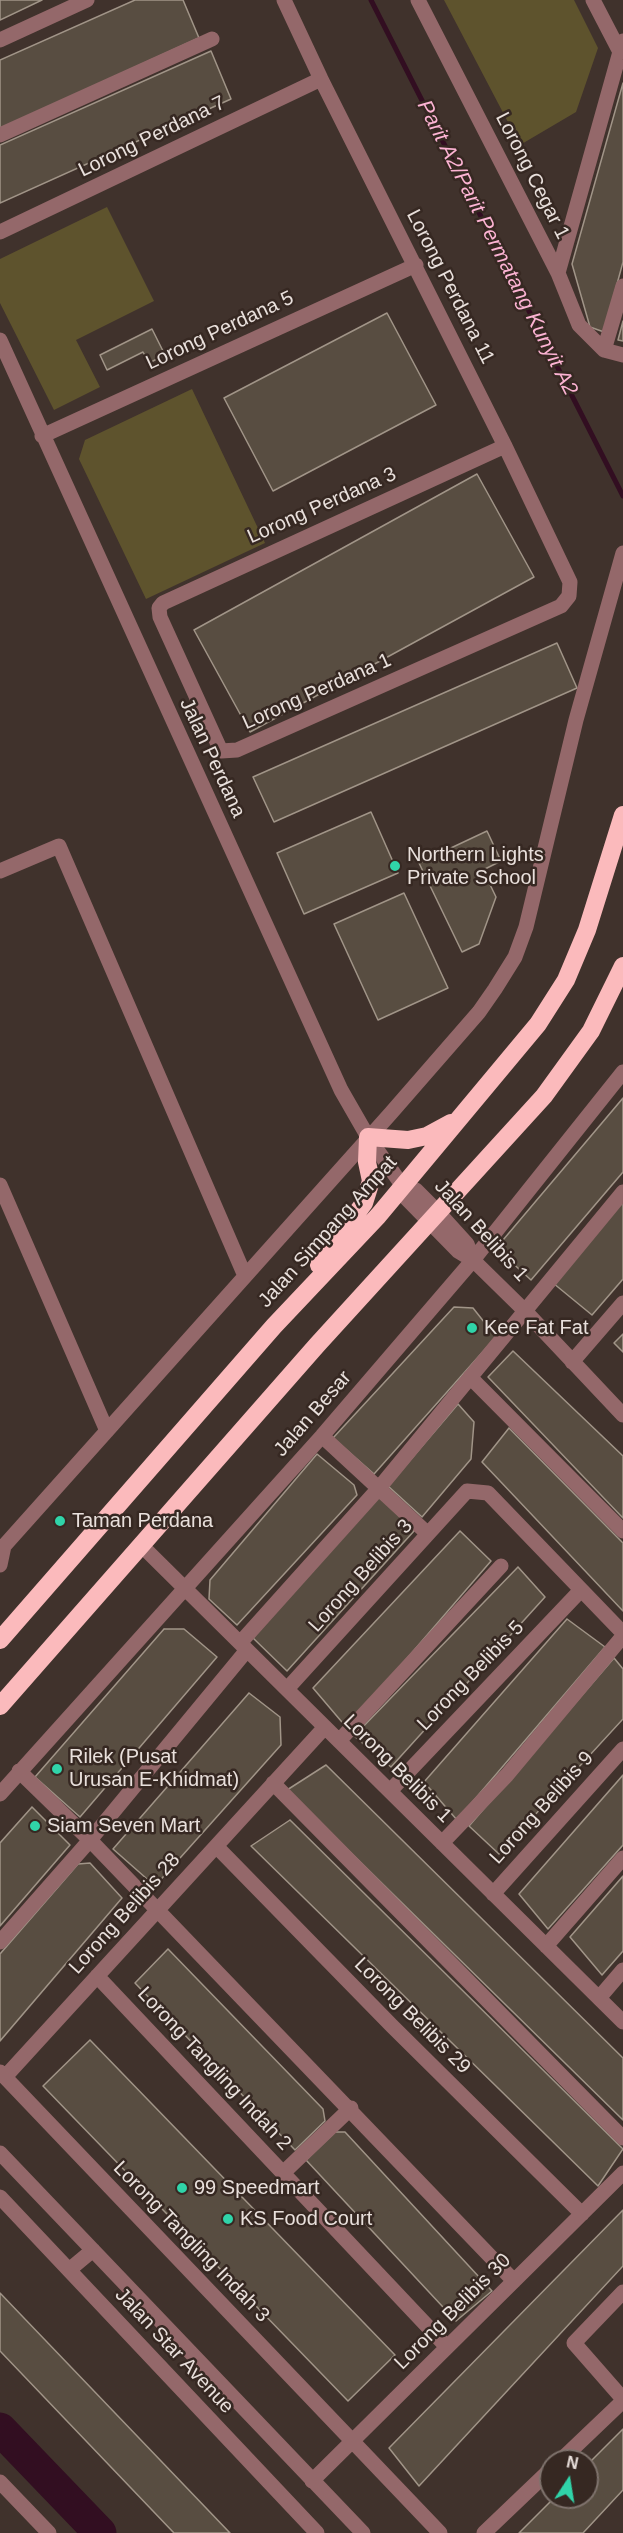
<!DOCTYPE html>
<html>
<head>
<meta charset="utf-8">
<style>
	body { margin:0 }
	#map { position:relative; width:623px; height:2533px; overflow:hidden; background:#40322c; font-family:Arial,sans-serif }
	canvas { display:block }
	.north { position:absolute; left:539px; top:2449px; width:60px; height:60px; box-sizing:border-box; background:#362822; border:2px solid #7e726c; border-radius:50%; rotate:12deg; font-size:16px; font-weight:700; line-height:24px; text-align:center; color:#e9e0dc }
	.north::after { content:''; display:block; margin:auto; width:21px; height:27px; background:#30d4a9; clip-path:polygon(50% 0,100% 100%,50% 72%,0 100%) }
</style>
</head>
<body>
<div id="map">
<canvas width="623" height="2533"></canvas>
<div class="north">N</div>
</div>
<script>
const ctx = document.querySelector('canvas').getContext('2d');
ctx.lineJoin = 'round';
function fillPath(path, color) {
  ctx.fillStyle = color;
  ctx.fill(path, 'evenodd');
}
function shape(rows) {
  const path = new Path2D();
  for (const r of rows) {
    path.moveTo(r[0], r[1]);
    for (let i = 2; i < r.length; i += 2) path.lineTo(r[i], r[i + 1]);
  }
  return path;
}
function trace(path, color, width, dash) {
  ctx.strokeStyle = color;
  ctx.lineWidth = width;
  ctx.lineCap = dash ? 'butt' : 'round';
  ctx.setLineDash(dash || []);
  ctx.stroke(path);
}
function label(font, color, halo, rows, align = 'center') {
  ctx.font = font + ' Arial,sans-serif';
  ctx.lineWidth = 5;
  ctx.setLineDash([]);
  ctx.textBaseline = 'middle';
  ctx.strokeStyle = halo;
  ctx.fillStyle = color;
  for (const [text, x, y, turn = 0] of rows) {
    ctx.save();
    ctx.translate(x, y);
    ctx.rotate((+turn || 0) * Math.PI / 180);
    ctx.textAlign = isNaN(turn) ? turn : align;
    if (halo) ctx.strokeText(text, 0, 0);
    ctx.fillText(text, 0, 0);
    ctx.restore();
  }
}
const green = shape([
	[444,0,574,0,598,48,576,112,520,145],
	[107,207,154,301,76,340,100,387,54,410,0,303,0,259],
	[192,389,265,543,146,599,79,459,85,440]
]);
const stream = shape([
	[371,0,623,496]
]);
const river = shape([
	[0,2429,100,2533]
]);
const building = shape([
	[0,0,42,0,0,20,0,0],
	[135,0,183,0,199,38,0,129,0,60,135,0],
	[211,51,231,99,0,203,0,145,211,51],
	[623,83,623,262,604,332,590,327,572,264,623,83],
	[387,313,436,405,273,491,224,398,387,313],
	[623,321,623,341,618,340,623,321],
	[152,329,165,355,149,363,143,352,107,370,100,355,152,329],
	[477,474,534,577,250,732,194,630,477,474],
	[557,643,577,688,274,822,253,777,557,643],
	[371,812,398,873,304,914,277,853,371,812],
	[487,831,501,861,483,870,496,897,479,944,462,952,419,863,487,831],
	[404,893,448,988,378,1020,334,924,404,893],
	[623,1098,623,1172,531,1280,507,1258,503,1240,623,1098],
	[623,1195,623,1279,592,1315,553,1283,623,1195],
	[454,1307,473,1308,496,1337,374,1474,333,1438,454,1307],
	[623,1334,623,1352,614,1343,623,1334],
	[513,1351,623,1456,623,1518,488,1377,513,1351],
	[458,1404,474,1422,471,1459,422,1517,388,1486,458,1404],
	[509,1428,623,1543,623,1611,482,1462,509,1428],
	[317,1454,354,1485,357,1495,237,1625,209,1599,210,1580,317,1454],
	[378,1494,414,1531,287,1671,252,1637,378,1494],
	[460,1531,491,1561,347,1728,313,1688,460,1531],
	[518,1567,545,1597,391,1767,354,1736,518,1567],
	[567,1619,605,1647,457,1820,424,1782,567,1619],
	[164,1629,184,1629,217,1657,80,1817,35,1777,164,1629],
	[614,1658,623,1669,623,1719,499,1854,469,1826,614,1658],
	[249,1693,280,1717,281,1745,155,1886,113,1849,249,1693],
	[326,1765,623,2058,623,2120,287,1790,326,1765],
	[623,1775,623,1845,548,1929,519,1894,623,1775],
	[32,1807,70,1845,0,1926,0,1843,32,1807],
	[290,1820,623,2149,598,2186,251,1846,290,1820],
	[90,1863,122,1898,0,2041,0,1954,78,1864,90,1863],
	[623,1876,623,1951,602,1975,570,1937,623,1876],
	[168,1949,323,2109,325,2121,295,2150,135,1983,168,1949],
	[90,2040,395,2355,348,2401,43,2086,90,2040],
	[335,2132,345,2132,492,2291,456,2321,306,2160,335,2132],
	[623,2210,623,2266,419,2486,389,2448,623,2210],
	[0,2293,230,2533,174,2533,0,2351,0,2293],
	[623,2429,623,2490,583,2533,519,2533,555,2497,587,2497,587,2465,623,2429]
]);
const minor = shape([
	[284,0,321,79,505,446,570,582,569,596,561,606,237,750,221,751,160,617,159,608,163,603,505,446],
	[418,0,558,273,579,325,604,350,623,355],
	[593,0,620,52],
	[0,40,87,0],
	[0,135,212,39],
	[0,232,321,79],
	[558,273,623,41],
	[0,340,341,1090,368,1137,402,1185,406,1198,458,1251,473,1260],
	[604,350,623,286],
	[42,436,416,265],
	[0,871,59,846,245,1276],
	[0,1185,107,1431],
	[402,1185,416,1190,438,1212,467,1244,473,1260,525,1311,623,1415],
	[572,1362,623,1303],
	[470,1377,623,1531],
	[322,1436,428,1534],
	[141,1545,623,2022],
	[4,1546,391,1113,479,1012,495,989,515,957,526,927,576,720,623,553],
	[0,1565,4,1546],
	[240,1643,379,1488,623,1192],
	[287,1689,467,1491,488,1493,623,1633],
	[339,1741,501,1566],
	[19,1771,90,1840,514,2281],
	[273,1783,623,2138],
	[390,1791,581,1590],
	[0,1794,322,1436,473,1260,623,1072],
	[442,1843,507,1775,623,1636],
	[216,1846,392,2026,582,2214],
	[493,1894,623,1749],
	[0,1942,90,1840,247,1650],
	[546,1946,623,1858],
	[97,1976,447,2347],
	[599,1998,623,1970],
	[0,2072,440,2533],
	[5,2077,325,1727],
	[0,2153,363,2533],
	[283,2173,351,2108],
	[0,2197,317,2533],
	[69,2270,93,2250],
	[623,2292,574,2343,623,2399],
	[560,2461,623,2401],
	[312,2481,623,2173],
	[0,2482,49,2533],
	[484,2533,551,2469]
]);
const highway = shape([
	[319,1265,364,1203,371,1181,367,1162,368,1137,408,1140,427,1136,451,1123],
	[0,1640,274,1326,378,1216,538,1024,566,980,587,930,623,815],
	[0,1706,317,1345,544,1096,591,1031,623,966]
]);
const markers = [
	[395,866,6,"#30d4a9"],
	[472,1328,6,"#30d4a9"],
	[60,1521,6,"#30d4a9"],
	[57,1769,6,"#30d4a9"],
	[35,1826,6,"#30d4a9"],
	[182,2188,6,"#30d4a9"],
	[228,2219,6,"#30d4a9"]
];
const streetNames = [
	["Lorong Perdana 7",152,137,-26],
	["Lorong Cegar 1",532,176,63],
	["Lorong Perdana 11",450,287,63],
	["Lorong Perdana 5",220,331,-25],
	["Lorong Perdana 3",322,506,-24],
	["Lorong Perdana 1",317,692,-24],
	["Jalan Perdana",212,758,65],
	["Jalan Belibis 1",481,1231,48],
	["Jalan Simpang Ampat",328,1232,-48],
	["Jalan Besar",313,1414,-49],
	["Lorong Belibis 3",361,1576,-48],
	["Lorong Belibis 5",471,1676,-46],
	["Lorong Belibis 1",397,1769,45],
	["Lorong Belibis 9",542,1808,-48],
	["Lorong Belibis 28",125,1914,-48],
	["Lorong Belibis 29",412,2016,45],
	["Lorong Tangling Indah 2",214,2069,47],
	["Lorong Tangling Indah 3",191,2242,46],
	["Lorong Belibis 30",453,2312,-45],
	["Jalan Star Avenue",174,2351,47]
];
const poiNames = [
	["Northern Lights",407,855],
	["Private School",407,878],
	["Kee Fat Fat",484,1328],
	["Taman Perdana",72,1521],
	["Rilek (Pusat",69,1757],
	["Urusan E-Khidmat)",69,1780],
	["Siam Seven Mart",47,1826],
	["99 Speedmart",194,2188],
	["KS Food Court",240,2219]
];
const waterNames = [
	["Parit A2/Parit Permatang Kunyit A2",497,248,63]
];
fillPath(green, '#5e532d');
trace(stream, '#320e21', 5);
trace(river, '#320e21', 33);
fillPath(building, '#584d41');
trace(building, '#a19588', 1.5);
trace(minor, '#94686a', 15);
trace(highway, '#fbbabc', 18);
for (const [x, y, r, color] of markers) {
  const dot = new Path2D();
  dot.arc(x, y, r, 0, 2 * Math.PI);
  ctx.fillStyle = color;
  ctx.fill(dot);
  trace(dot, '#362822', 2);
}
label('20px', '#e9e0dc', '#362822', streetNames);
label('20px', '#e9e0dc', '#362822', poiNames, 'left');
label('italic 21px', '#fcb3d3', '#362822', waterNames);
</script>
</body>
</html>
